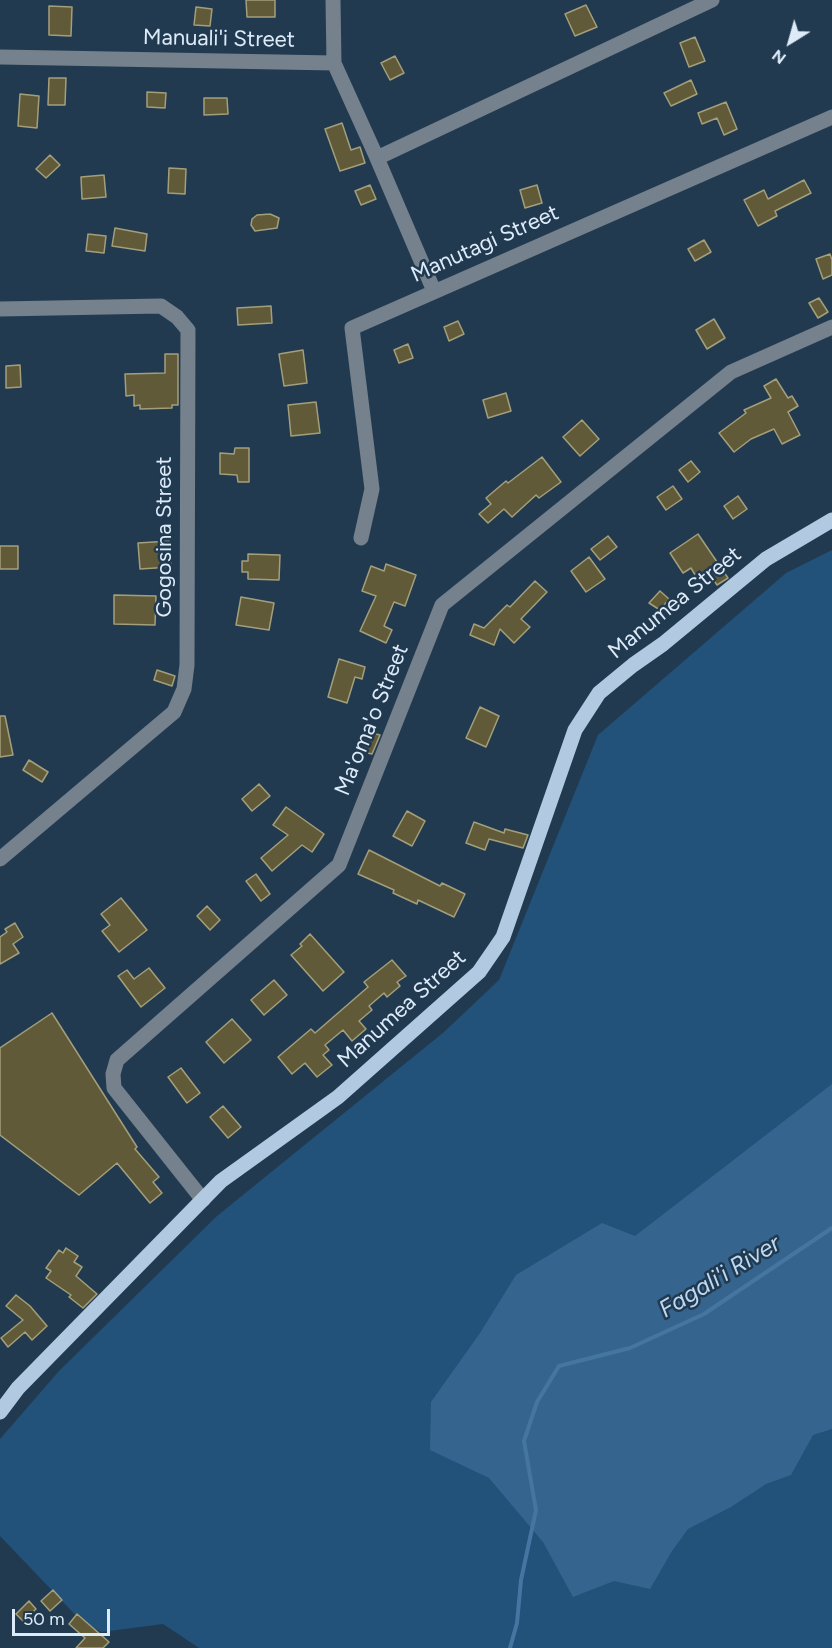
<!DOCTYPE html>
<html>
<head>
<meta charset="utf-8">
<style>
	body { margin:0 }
	#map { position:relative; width:832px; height:1648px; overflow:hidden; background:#213a50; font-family:Figtree,sans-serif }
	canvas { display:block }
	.north { position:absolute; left:760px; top:12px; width:60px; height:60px; -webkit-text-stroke:4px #213a50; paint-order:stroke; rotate:217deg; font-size:16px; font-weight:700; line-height:24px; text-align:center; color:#ddebf9 }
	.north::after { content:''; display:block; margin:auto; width:21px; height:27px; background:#ddebf9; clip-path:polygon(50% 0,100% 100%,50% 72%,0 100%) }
	.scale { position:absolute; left:12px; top:1609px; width:98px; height:27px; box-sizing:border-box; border:3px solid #ddebf9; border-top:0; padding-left:8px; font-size:18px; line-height:21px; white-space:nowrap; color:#ddebf9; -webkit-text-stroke:4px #213a50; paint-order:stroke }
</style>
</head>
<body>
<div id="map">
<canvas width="832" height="1648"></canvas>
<div class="north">N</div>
<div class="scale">50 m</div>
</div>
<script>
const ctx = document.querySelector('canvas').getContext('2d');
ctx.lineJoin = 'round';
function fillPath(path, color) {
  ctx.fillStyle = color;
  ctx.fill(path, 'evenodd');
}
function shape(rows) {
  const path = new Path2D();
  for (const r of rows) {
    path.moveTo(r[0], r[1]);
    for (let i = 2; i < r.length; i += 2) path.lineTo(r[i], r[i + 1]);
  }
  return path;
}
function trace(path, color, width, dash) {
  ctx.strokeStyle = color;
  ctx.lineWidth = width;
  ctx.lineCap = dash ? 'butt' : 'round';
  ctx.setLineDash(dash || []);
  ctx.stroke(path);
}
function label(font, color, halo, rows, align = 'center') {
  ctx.font = font + ' Figtree,sans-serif';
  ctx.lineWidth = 5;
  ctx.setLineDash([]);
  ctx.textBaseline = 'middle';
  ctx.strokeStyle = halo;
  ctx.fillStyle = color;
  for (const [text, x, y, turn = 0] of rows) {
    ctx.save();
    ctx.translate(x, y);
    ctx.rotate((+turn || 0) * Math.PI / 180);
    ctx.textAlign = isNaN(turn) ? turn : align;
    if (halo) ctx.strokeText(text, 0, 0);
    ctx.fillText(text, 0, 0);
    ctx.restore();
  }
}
const green = shape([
	[832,550,832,1648,199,1648,163,1624,102,1632,84,1624,0,1536,0,1439,59,1371,217,1216,444,1032,499,980,598,735,786,573]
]);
const forest = shape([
	[832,1084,832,1429,813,1435,791,1475,766,1484,731,1507,688,1529,672,1551,650,1589,614,1581,573,1597,543,1542,489,1478,430,1450,431,1402,480,1333,516,1275,602,1223,635,1236]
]);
const stream = shape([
	[510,1648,517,1623,521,1580,536,1510,524,1441,537,1402,559,1366,630,1348,704,1314,832,1228]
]);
const building = shape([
	[246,0,275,0,275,17,247,17,246,0],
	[586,5,597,27,575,36,565,14,586,5],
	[49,6,72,7,71,36,49,35,49,6],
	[196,7,212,9,210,26,194,25,196,7],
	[695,37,705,61,689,67,680,43,695,37],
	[395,56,404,73,390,80,381,63,395,56],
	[49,78,66,78,65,105,48,105,49,78],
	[691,80,697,94,671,106,664,93,691,80],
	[147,92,166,93,165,108,147,107,147,92],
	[20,94,39,96,37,128,18,126,20,94],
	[204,98,227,98,228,114,204,115,204,98],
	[726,102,737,129,724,135,717,118,702,124,698,113,726,102],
	[342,123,351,150,360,147,365,163,340,171,325,129,342,123],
	[50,155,60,165,46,178,36,169,50,155],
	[169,168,186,169,185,194,168,193,169,168],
	[104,175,106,197,82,199,81,177,104,175],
	[804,180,811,193,775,211,777,216,758,226,744,200,764,190,768,199,804,180],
	[370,185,376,199,361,205,355,191,370,185],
	[537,185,542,203,525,208,520,190,537,185],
	[270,214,279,218,277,228,255,231,251,225,252,219,257,215,270,214],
	[115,228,147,234,145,251,112,246,115,228],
	[88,234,106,236,104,253,86,251,88,234],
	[704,240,711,252,695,261,688,249,704,240],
	[830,254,832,260,832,275,823,279,816,259,830,254],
	[819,298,828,312,818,318,809,303,819,298],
	[271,306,272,323,238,325,237,308,271,306],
	[714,319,725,338,707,349,696,330,714,319],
	[458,321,464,334,449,341,444,327,458,321],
	[408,344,413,358,399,363,394,350,408,344],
	[303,350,307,383,284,386,279,354,303,350],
	[165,354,178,354,178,405,172,405,172,408,140,409,140,405,134,406,134,395,126,396,125,374,165,373,165,354],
	[20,365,21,387,6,388,6,366,20,365],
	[776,379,788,398,792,396,798,406,788,412,800,435,782,444,774,429,751,439,734,452,719,433,746,413,744,410,771,398,764,386,776,379],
	[506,393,511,411,488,418,483,400,506,393],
	[316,402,320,433,291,436,288,405,316,402],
	[582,420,599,439,580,456,563,437,582,420],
	[235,448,249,448,249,482,238,482,237,475,220,474,220,453,234,454,235,448],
	[542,457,561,482,539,498,536,495,512,517,504,509,488,523,479,514,491,504,486,498,506,481,508,483,542,457],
	[691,461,700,472,688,482,679,470,691,461],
	[673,486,682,499,666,510,657,497,673,486],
	[738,496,747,509,733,519,724,506,738,496],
	[698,534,728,578,717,585,709,573,698,580,691,568,683,573,670,553,698,534],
	[608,536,617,547,600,560,591,549,608,536],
	[169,541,171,567,140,569,138,543,169,541],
	[0,546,18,546,18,569,0,569,0,546],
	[248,554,280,555,279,580,248,579,248,572,242,572,242,561,248,561,248,554],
	[589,557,605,579,586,592,571,571,589,557],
	[386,564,416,575,405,606,394,602,384,626,392,630,386,643,360,631,376,596,362,591,371,566,384,571,386,564],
	[535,581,547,592,521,619,530,627,514,643,500,629,494,645,470,635,474,624,484,628,507,605,510,607,535,581],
	[660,591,669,599,660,610,649,603,660,591],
	[114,595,156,596,155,625,114,624,114,595],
	[241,597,274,603,269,630,236,625,241,597],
	[339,659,365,667,362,679,355,677,347,703,328,697,339,659],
	[157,670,175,676,172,686,154,680,157,670],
	[480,707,499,716,486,747,466,738,480,707],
	[0,716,5,716,13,755,0,757,0,716],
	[364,731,380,735,372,754,359,751,364,731],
	[29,760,48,772,42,782,23,770,29,760],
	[259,784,270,796,252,811,242,799,259,784],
	[286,807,324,834,312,852,302,845,272,871,261,858,288,835,273,825,286,807],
	[407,811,425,821,412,846,393,836,407,811],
	[474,822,504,833,505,829,528,835,523,848,489,839,485,850,466,843,474,822],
	[369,850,440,886,442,883,465,894,454,917,418,900,417,904,393,893,394,890,358,874,369,850],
	[256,874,270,894,261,901,246,881,256,874],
	[121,898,147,930,119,952,102,931,110,925,101,914,121,898],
	[207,906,220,920,210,930,197,916,207,906],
	[15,923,23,937,13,944,19,953,0,964,0,937,7,932,5,929,15,923],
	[310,934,344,972,323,991,291,955,302,946,300,944,310,934],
	[392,960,406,976,397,982,400,986,387,997,384,993,369,1006,372,1010,359,1021,366,1029,352,1041,343,1030,325,1045,329,1050,323,1055,332,1065,317,1077,305,1063,292,1074,278,1057,311,1029,315,1033,368,987,364,982,392,960],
	[149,968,165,988,141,1007,118,976,127,970,134,979,149,968],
	[274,980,287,995,264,1015,251,1000,274,980],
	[52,1013,137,1147,135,1149,159,1177,153,1182,162,1193,150,1203,117,1163,79,1195,0,1135,0,1048,52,1013],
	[232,1019,251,1040,224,1063,206,1042,232,1019],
	[181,1068,200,1093,187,1103,168,1077,181,1068],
	[223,1106,241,1127,228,1138,210,1117,223,1106],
	[66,1248,78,1256,74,1262,82,1267,76,1276,97,1294,83,1308,69,1297,71,1295,46,1278,51,1271,46,1268,59,1250,63,1253,66,1248],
	[16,1295,30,1306,47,1326,32,1340,25,1332,8,1347,1,1338,23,1320,6,1306,16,1295],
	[53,1590,62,1600,50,1611,41,1601,53,1590],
	[29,1601,36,1609,23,1621,16,1614,29,1601],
	[77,1614,109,1642,103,1648,76,1648,85,1638,69,1624,77,1614]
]);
const minor = shape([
	[333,0,334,63],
	[0,57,334,63,377,158,712,0],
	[377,158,434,291],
	[0,309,161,306,177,317,188,330,187,665,184,689,174,712,0,859],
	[361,538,372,489,352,328,832,117],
	[203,1200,114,1088,113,1074,117,1060,339,865,442,605,731,372,832,327]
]);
const major = shape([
	[0,1412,18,1388,221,1181,338,1097,479,972,503,937,575,730,599,693,633,665,663,644,766,559,832,520]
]);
const streetNames = [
	["Manuali'i Street",219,39,1],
	["Manutagi Street",485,244,-24],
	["Gogosina Street",165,537,-90],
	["Manumea Street",675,603,-39],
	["Ma'oma'o Street",372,720,-68],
	["Manumea Street",402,1009,-42]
];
const waterNames = [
	["Fagali'i River",720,1277,-31]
];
fillPath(green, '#225179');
fillPath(forest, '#35658f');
trace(stream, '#4576a1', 4);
fillPath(building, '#605a39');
trace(building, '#a49f7b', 1.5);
trace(minor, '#75818c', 15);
trace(major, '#b2cae1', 15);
label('22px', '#ddebf9', '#213a50', streetNames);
label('italic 24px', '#bdd8f2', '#213a50', waterNames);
</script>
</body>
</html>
